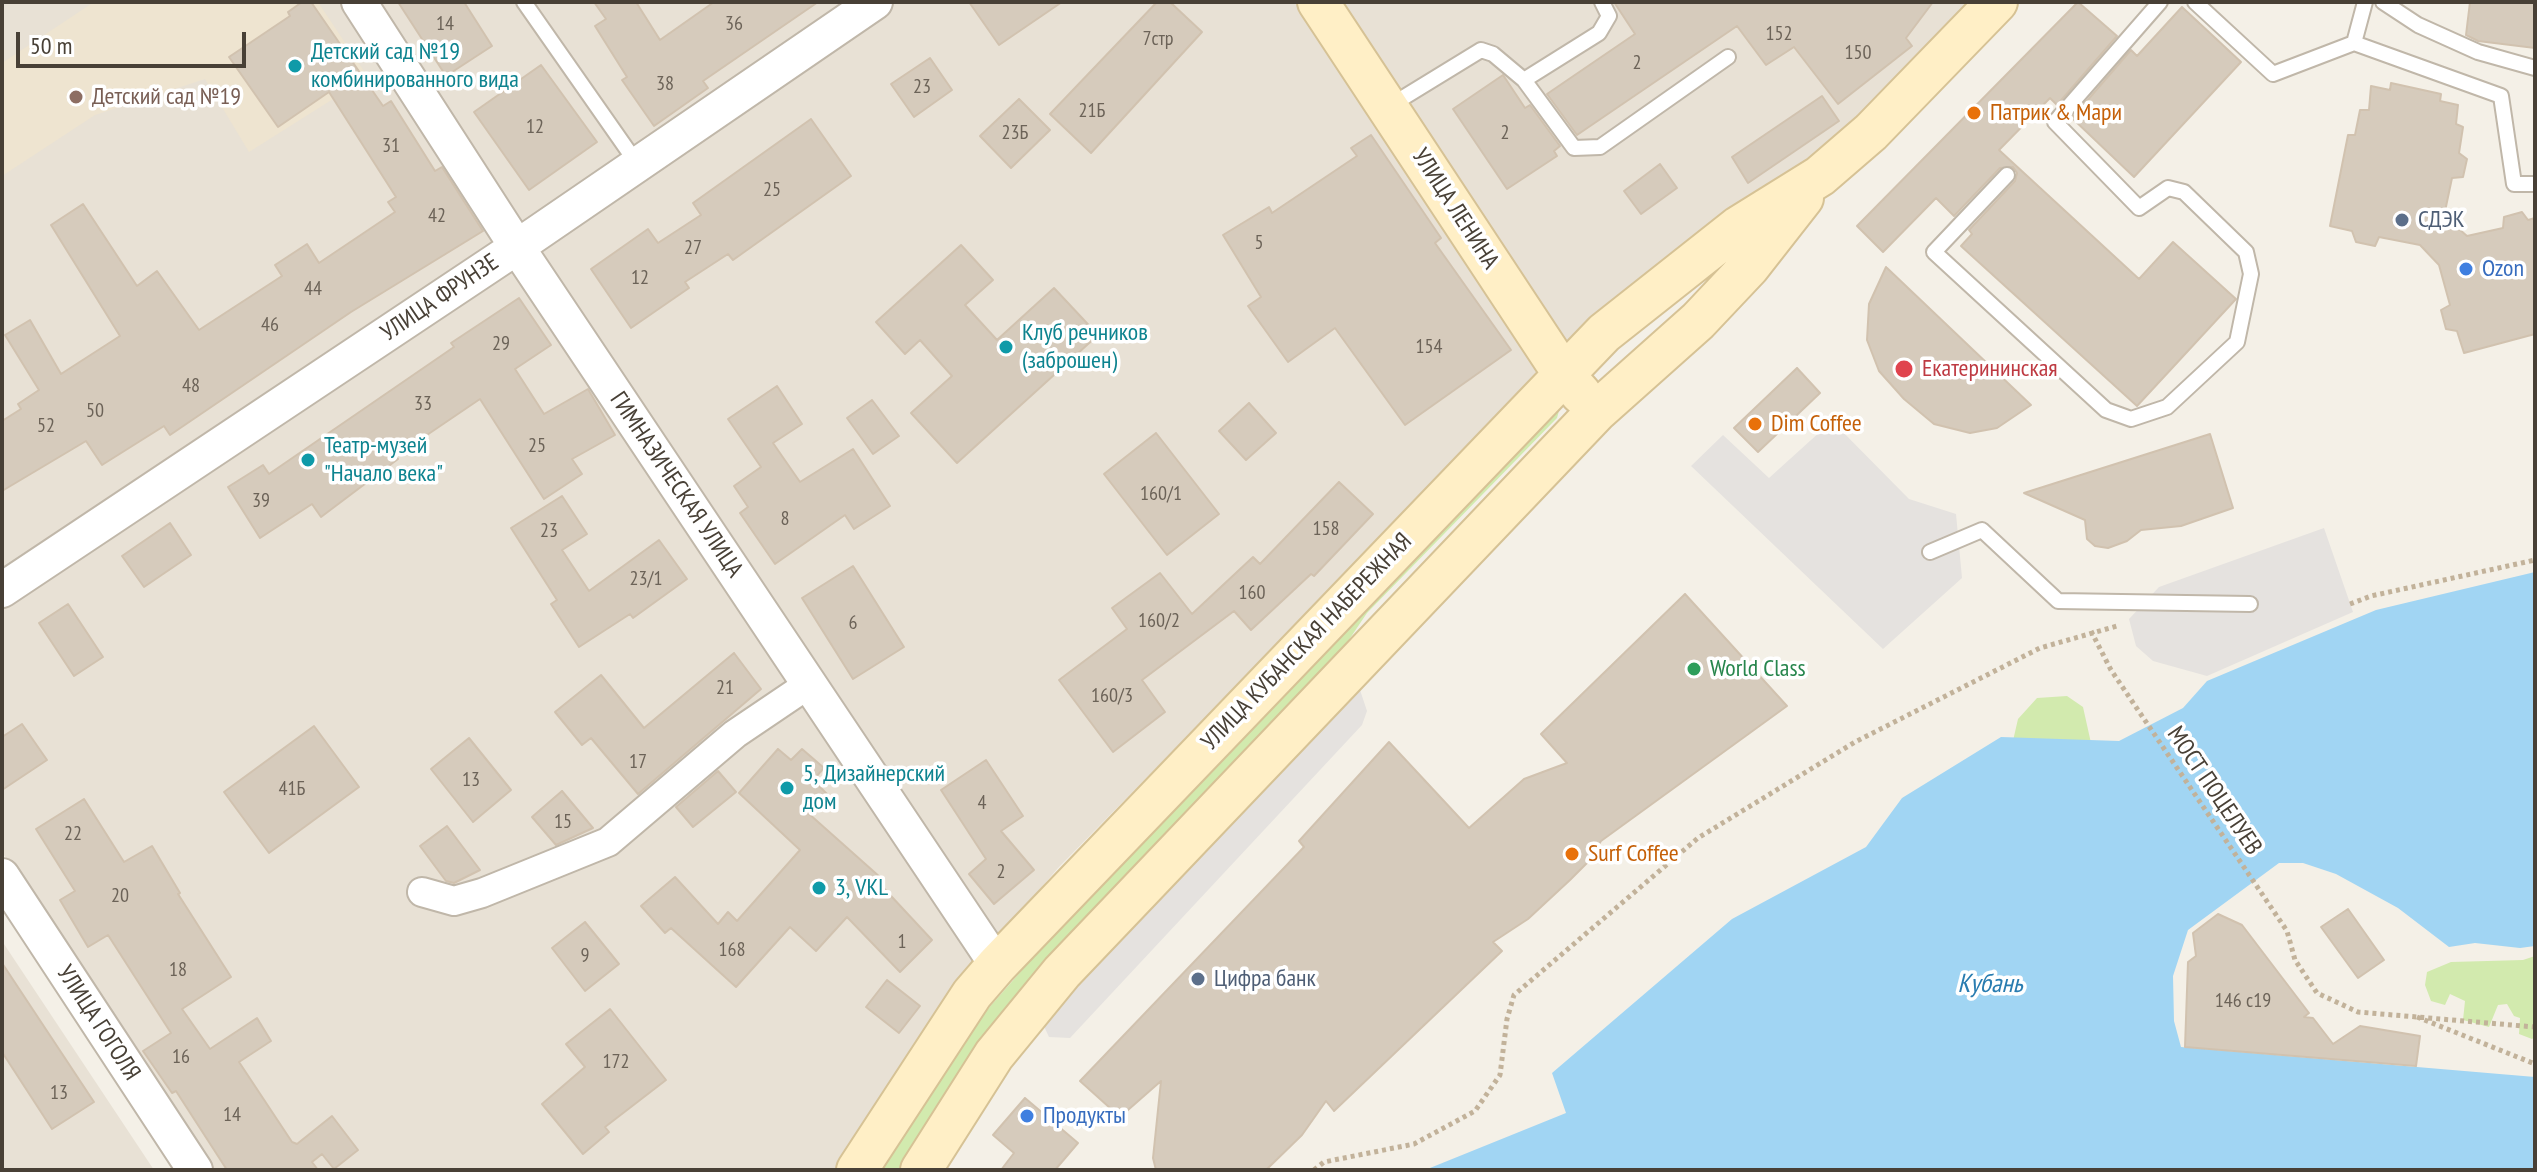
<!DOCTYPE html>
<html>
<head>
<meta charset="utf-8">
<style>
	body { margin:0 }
	#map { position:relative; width:2537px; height:1172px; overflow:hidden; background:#f4f0e7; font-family:"PT Sans Narrow",sans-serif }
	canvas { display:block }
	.frame { position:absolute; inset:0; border:4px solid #484036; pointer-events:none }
	.scale { position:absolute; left:16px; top:32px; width:230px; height:36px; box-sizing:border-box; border:4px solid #484036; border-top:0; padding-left:10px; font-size:24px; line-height:28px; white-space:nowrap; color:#484036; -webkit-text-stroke:6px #fff; paint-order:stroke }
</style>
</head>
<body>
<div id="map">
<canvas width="2537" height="1172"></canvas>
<div class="frame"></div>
<div class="scale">50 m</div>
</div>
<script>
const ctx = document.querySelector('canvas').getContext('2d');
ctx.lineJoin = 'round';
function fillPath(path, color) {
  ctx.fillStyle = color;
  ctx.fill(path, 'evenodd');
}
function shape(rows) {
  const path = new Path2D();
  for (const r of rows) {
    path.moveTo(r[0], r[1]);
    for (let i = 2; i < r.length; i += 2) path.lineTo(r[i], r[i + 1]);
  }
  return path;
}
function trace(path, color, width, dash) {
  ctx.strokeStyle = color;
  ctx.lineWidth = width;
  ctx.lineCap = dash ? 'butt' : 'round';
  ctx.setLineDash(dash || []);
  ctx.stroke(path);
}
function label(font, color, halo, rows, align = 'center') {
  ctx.font = font + ' "PT Sans Narrow",sans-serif';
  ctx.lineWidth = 7;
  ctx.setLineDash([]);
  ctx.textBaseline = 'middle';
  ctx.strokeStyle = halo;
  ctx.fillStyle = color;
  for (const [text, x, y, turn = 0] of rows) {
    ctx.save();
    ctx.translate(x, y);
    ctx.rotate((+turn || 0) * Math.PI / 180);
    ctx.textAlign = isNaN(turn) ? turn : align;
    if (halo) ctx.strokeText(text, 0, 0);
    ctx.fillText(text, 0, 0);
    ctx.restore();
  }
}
const residential = shape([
	[2,2,1975,2,1865,133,1512,405,1058,868,963,980,839,1170,214,1170,2,852],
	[2,941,154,1170,2,1170]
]);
const education = shape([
	[94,2,318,2,368,77,249,152,205,79,95,115,2,176,2,63]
]);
const green = shape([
	[1560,407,1557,418,1367,613,1328,671,903,1170,876,1170,979,1019,1082,902],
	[2067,696,2083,707,2091,743,2012,745,2018,719,2037,698],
	[2535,956,2535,1037,2532,1039,2519,1034,2520,1018,2514,1016,2507,1004,2498,1005,2489,1027,2463,1020,2465,1001,2450,994,2445,1005,2431,1001,2425,985,2427,972,2451,962,2523,960]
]);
const parking = shape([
	[1832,421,1909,499,1956,514,1962,578,1883,649,1691,466,1723,435,1769,478],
	[2324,528,2353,612,2207,676,2153,661,2136,646,2129,619,2159,587],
	[1358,684,1367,711,1362,725,1070,1038,1049,1037,1041,1020]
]);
const water = shape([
	[2535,572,2535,946,2520,948,2475,943,2449,947,2398,908,2336,874,2303,863,2279,863,2188,930,2173,976,2174,1021,2181,1047,2535,1077,2535,1170,1425,1170,1566,1113,1552,1073,1732,919,1866,847,1902,798,2001,737,2119,741,2183,708,2207,681,2376,610]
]);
const building = shape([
	[302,2,311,2,383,106,391,101,435,171,442,167,483,231,351,312,170,435,164,426,102,465,86,441,2,491,2,421,21,409,18,404,39,390,5,335,30,320,61,374,120,336,51,225,83,204,137,286,157,271,199,330,282,276,275,265,307,244,319,263,395,212,388,202,396,197,329,92,278,127,229,57,290,16,288,12,302,2],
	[398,2,464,2,492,46,446,76,398,2],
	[594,2,636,2,660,40,714,2,818,2,703,81,708,88,654,126,622,80,627,77,595,26,606,19,594,2],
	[969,2,1062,2,999,45,969,2],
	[1157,2,1170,2,1202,32,1091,153,1050,114,1157,2],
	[1614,2,1933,2,1906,38,1912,46,1838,104,1794,47,1766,65,1737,26,1577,135,1547,94,1635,34,1614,2],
	[2078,2,2117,36,2057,105,2050,98,1999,150,2139,279,2173,242,2236,299,2137,406,1961,246,1972,234,1969,230,2015,181,2017,173,2013,167,2000,168,1954,216,1936,198,1883,252,1857,226,2078,2],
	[2470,2,2535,2,2535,48,2478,41,2466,35,2470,2],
	[2182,7,2241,62,2134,177,2072,118,2131,50,2137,56,2182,7],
	[930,58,952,90,914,117,891,84,930,58],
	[541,65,597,142,529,190,474,112,541,65],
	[1503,75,1525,108,1530,105,1560,146,1554,151,1557,156,1507,189,1453,109,1503,75],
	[2391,83,2441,94,2440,101,2458,105,2456,124,2463,127,2459,153,2467,159,2463,177,2452,178,2444,216,2467,236,2503,228,2504,217,2522,212,2528,220,2535,218,2535,334,2464,353,2457,331,2446,329,2441,310,2450,305,2439,265,2420,245,2379,237,2375,246,2356,242,2352,231,2330,226,2348,135,2355,135,2360,110,2369,110,2371,86,2390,90,2391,83],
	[1822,96,1839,121,1748,183,1732,157,1822,96],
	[1019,99,1050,130,1011,168,980,136,1019,99],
	[811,119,851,176,733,260,728,254,685,282,689,288,631,328,591,269,648,229,658,243,701,215,693,203,811,119],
	[1371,135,1441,238,1435,243,1511,350,1405,425,1335,328,1288,362,1248,306,1261,297,1223,235,1269,207,1272,213,1357,156,1351,148,1371,135],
	[1660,164,1677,188,1641,214,1624,191,1660,164],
	[961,245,993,280,965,305,997,340,1054,288,1098,335,957,463,911,413,952,376,920,340,905,354,876,322,961,245],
	[1886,267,2031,405,1997,428,1970,433,1934,424,1904,399,1879,371,1867,340,1869,304,1886,267],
	[519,298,551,345,515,369,544,414,588,389,615,435,572,459,582,474,544,499,480,399,396,456,398,459,321,517,312,504,260,538,228,487,263,465,269,474,454,347,451,343,519,298],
	[1797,368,1820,393,1758,452,1734,428,1797,368],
	[777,386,802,424,773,443,800,482,853,449,890,506,854,529,845,515,775,564,740,513,748,507,734,486,761,467,728,419,777,386],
	[872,400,899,436,873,454,847,418,872,400],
	[1249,403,1276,433,1246,460,1219,431,1249,403],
	[1156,433,1219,514,1167,555,1104,474,1156,433],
	[2210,434,2233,508,2181,526,2141,530,2127,541,2108,548,2095,546,2087,539,2085,520,2024,493,2210,434],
	[1339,482,1373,514,1314,576,1311,574,1251,630,1234,611,1142,680,1165,712,1113,752,1059,680,1127,629,1112,608,1160,573,1192,614,1253,557,1260,564,1339,482],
	[562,496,587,534,562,550,589,591,659,540,687,579,633,618,630,614,579,647,551,604,557,600,511,528,562,496],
	[170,523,191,555,144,587,122,556,170,523],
	[853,566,904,647,853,679,802,598,853,566],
	[1685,594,1787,706,1601,841,1589,861,1570,880,1528,919,1493,942,1502,951,1334,1111,1326,1101,1302,1135,1266,1170,1156,1170,1153,1158,1161,1081,1120,1117,1080,1081,1304,847,1299,841,1389,742,1469,828,1524,779,1567,763,1541,734,1685,594],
	[68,604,103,657,74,676,39,623,68,604],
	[734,653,761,689,638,794,591,738,582,745,555,712,601,675,644,728,734,653],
	[22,724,47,760,2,790,2,737,22,724],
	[314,726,359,787,269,853,224,792,314,726],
	[469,738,511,790,473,822,431,769,469,738],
	[778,749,791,760,802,749,824,768,813,780,827,794,808,813,881,878,878,882,932,940,900,972,847,917,816,951,790,927,736,987,671,928,665,933,641,906,675,877,718,924,728,912,737,921,800,850,739,793,778,749],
	[986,760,1023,816,1001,831,1034,870,994,904,969,874,986,859,941,790,986,760],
	[718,771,736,792,693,827,676,807,718,771],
	[562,791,593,828,556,845,532,817,562,791],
	[84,799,124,862,152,846,180,893,178,894,231,977,182,1009,210,1049,257,1018,271,1041,239,1062,292,1142,297,1144,332,1116,358,1150,334,1169,322,1154,312,1162,318,1170,227,1170,176,1091,172,1093,143,1051,171,1033,108,935,88,947,60,900,75,891,36,829,84,799],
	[447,826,480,870,454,883,446,881,420,846,447,826],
	[2348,909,2384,960,2358,978,2321,927,2348,909],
	[2218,914,2242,925,2309,1013,2304,1017,2313,1018,2333,1044,2360,1026,2420,1036,2416,1066,2185,1047,2188,962,2196,956,2193,933,2218,914],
	[585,922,619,964,585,991,552,948,585,922],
	[2,963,94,1102,52,1129,2,1052,2,963],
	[887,980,920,1006,899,1033,866,1007,887,980],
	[610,1009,666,1080,605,1127,609,1132,583,1154,542,1104,585,1067,566,1044,610,1009],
	[1025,1098,1078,1143,1055,1170,1001,1170,1014,1153,993,1135,1025,1098]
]);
const path = shape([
	[2350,604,2371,596,2535,560],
	[2091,631,2111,670,2287,931,2295,960,2317,993,2358,1012,2535,1027],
	[2417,1017,2535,1064],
	[1314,1170,1324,1162,1414,1144,1475,1111,1500,1075,1507,1019,1514,995,1698,838,1855,742,2040,648,2117,626]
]);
const service = shape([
	[524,2,638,165],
	[2195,2,2273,74,2354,43,2501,96,2514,184,2535,184],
	[2383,2,2418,25,2478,52,2535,68],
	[2354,43,2365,2],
	[1524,80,1599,33,1609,16,1602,2],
	[1388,107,1481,50,1493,54,1524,80,1574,148,1600,147,1728,57],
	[2007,175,1934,252,2106,410,2131,419,2167,407,2237,342,2251,274,2246,252,2184,192,2168,188,2139,208,2055,122,2160,2],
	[1930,552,1982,530,2058,601,2250,604]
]);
const minor = shape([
	[422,892,454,901,482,893,608,842,735,734,809,684]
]);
const tertiary = shape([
	[359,2,517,247,997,965],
	[2,590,517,247,875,2],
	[2,876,195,1170]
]);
const secondary = shape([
	[1318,2,1564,375,1581,394],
	[857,1170,972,994,997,965,1604,333,1738,227,1820,176,1871,132,1997,2],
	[921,1170,994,1055,1062,972,1597,411,1698,321,1749,267,1803,198]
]);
const markers = [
	[295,66,8,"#0f9aa8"],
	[76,97,8,"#8d6e63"],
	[1974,113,8,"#e8710a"],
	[2402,220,8,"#5c6f8a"],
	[2466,269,8,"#3f7fe0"],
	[1006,347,8,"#0f9aa8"],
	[1904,369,10,"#e0444e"],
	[1755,424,8,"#e8710a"],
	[308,460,8,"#0f9aa8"],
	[1694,669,8,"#2e9e5b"],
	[787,788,8,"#0f9aa8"],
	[1572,854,8,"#e8710a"],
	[819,888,8,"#0f9aa8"],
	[1198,979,8,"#5c6f8a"],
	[1027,1116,8,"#3f7fe0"]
];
const numberNames = [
	["14",445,24],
	["36",734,24],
	["152",1779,34],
	["7стр",1158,39],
	["150",1858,53],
	["2",1637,63],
	["38",665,84],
	["23",922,87],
	["21Б",1092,111],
	["12",535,127],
	["23Б",1015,133],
	["2",1505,133],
	["31",391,146],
	["25",772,190],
	["42",437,216],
	["5",1259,243],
	["27",693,248],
	["12",640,278],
	["44",313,289],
	["46",270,325],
	["29",501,344],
	["154",1429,347],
	["48",191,386],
	["33",423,404],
	["50",95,411],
	["52",46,426],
	["25",537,446],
	["160/1",1161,494],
	["39",261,501],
	["8",785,519],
	["158",1326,529],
	["23",549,531],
	["23/1",646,579],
	["160",1252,593],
	["160/2",1159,621],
	["6",853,623],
	["21",725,688],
	["160/3",1112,696],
	["17",638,762],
	["13",471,780],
	["41Б",292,789],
	["4",982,803],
	["15",563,822],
	["22",73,834],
	["2",1001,872],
	["20",120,896],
	["1",902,942],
	["168",732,950],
	["9",585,956],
	["18",178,970],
	["146 с19",2243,1001],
	["16",181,1057],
	["172",616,1062],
	["13",59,1093],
	["14",232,1115]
];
const cultureNames = [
	["Детский сад №19",311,52],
	["комбинированного вида",311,80],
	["Клуб речников",1022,333],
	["(заброшен)",1022,361],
	["Театр-музей",324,446],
	["\"Начало века\"",324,474],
	["5, Дизайнерский",803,774],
	["дом",803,802],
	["3, VKL",835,888]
];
const educationNames = [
	["Детский сад №19",92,97]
];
const foodNames = [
	["Патрик & Мари",1990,113],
	["Dim Coffee",1771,424],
	["Surf Coffee",1588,854]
];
const streetNames = [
	["УЛИЦА ЛЕНИНА",1455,209,57],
	["УЛИЦА ФРУНЗЕ",440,298,-34],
	["ГИМНАЗИЧЕСКАЯ УЛИЦА",676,485,56],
	["УЛИЦА КУБАНСКАЯ НАБЕРЕЖНАЯ",1307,642,-46],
	["МОСТ ПОЦЕЛУЕВ",2214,791,56],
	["УЛИЦА ГОГОЛЯ",98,1023,57]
];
const serviceNames = [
	["СДЭК",2418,220],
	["Цифра банк",1214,979]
];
const shopNames = [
	["Ozon",2482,269],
	["Продукты",1043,1116]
];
const healthNames = [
	["Екатерининская",1922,369]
];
const leisureNames = [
	["World Class",1710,669]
];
const waterNames = [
	["Кубань",1990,985]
];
fillPath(residential, '#e8e1d5');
fillPath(education, '#eee4d0');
fillPath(green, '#d2eaae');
fillPath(parking, '#e5e2df');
fillPath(water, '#a1d5f3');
fillPath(building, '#d6cbbc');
trace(building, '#d1c2af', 2);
trace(service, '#c0b7a9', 18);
trace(minor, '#c0b7a9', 32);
trace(tertiary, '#c0b7a9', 38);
trace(secondary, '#d6c295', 44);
trace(path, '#c2b29a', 5, [4, 4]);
trace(service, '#fff', 14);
trace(minor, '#fff', 28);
trace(tertiary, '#fff', 34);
trace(secondary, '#ffefc6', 40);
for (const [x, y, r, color] of markers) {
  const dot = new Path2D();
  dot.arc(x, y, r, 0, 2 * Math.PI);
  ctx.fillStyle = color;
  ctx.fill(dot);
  trace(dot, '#fff', 3);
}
label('20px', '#6c6358', null, numberNames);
label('24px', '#0d838f', '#fff', cultureNames, 'left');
label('24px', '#785e54', '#fff', educationNames, 'left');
label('24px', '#c56008', '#fff', foodNames, 'left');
label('24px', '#484036', '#fff', streetNames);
label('24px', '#4e5e75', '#fff', serviceNames, 'left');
label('24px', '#366cbe', '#fff', shopNames, 'left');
label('24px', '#be3a42', '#fff', healthNames, 'left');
label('24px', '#27864d', '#fff', leisureNames, 'left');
label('italic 26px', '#297cb0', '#fff', waterNames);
</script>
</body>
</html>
